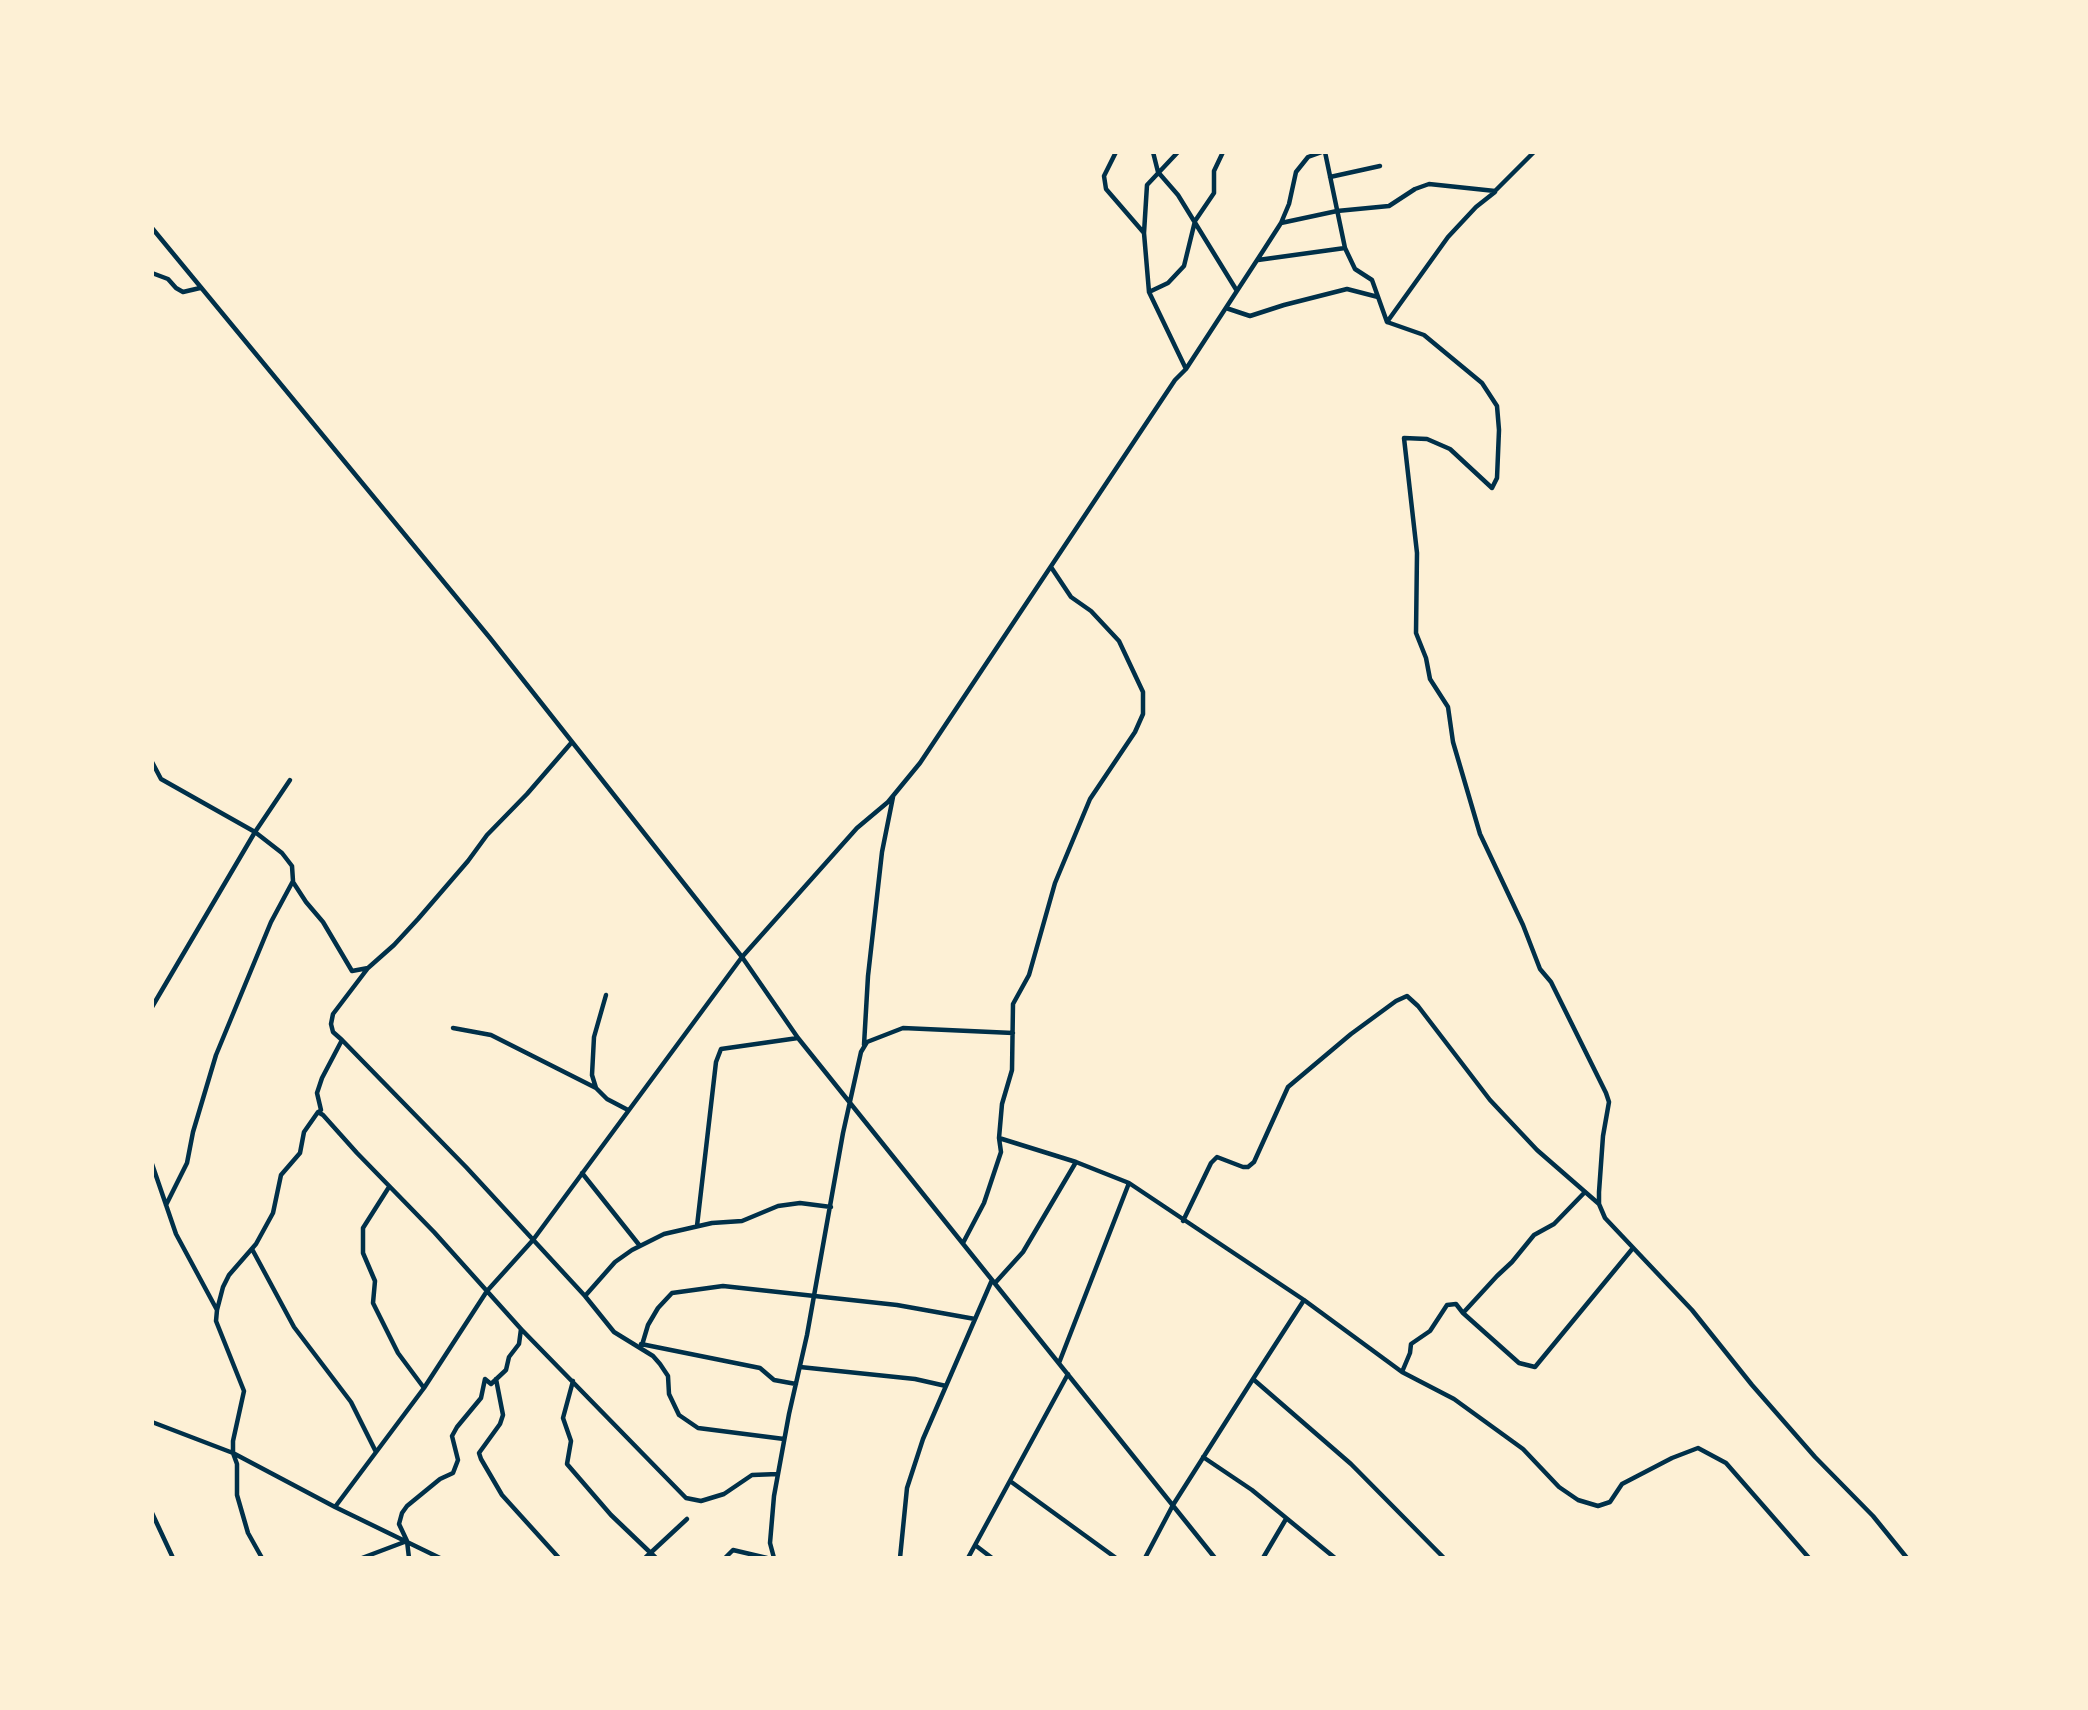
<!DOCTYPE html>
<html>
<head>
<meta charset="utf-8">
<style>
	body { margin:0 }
	#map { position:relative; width:2088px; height:1710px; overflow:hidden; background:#fdf0d5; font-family:Lato,sans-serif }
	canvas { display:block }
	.frame { position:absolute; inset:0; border:154px solid #fdf0d5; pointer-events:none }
</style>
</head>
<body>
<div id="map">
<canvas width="2088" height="1710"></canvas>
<div class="frame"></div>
</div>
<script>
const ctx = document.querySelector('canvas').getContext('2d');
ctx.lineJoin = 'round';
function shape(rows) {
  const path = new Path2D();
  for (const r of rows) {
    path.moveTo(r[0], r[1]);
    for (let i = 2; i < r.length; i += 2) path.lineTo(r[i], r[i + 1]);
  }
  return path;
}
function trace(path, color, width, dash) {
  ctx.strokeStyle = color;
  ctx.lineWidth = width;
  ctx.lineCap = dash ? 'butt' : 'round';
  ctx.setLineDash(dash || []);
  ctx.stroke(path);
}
const minor = shape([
	[1116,152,1104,176,1106,189,1144,233,1149,292,1186,369],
	[1153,152,1158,172,1178,195,1237,291],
	[1325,152,1345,248,1355,269,1372,280,1387,322,1424,335,1482,383,1497,406,1499,430,1497,478,1492,488,1450,449,1427,439,1404,438,1417,553,1416,633,1426,658,1430,679,1448,707,1453,742,1480,834,1523,925,1540,969,1551,982,1606,1093,1609,1102,1603,1136,1599,1192,1599,1204,1605,1218,1692,1310,1752,1385,1815,1457,1873,1516,1907,1558],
	[1330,177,1380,166],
	[1281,223,1337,211,1389,206,1415,189,1429,184,1495,191,1534,152],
	[152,228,490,638,742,957,798,1038,1215,1558],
	[1144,233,1147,185,1178,152],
	[1258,260,1345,248],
	[152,273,168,279,176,288,183,292,200,288],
	[1149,292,1168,283,1184,266,1195,221,1214,193,1214,171,1223,152],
	[1226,308,1250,316,1284,305,1347,289,1378,297],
	[1387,322,1448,237,1476,207,1495,192],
	[152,762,161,779,255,832,282,853,292,866,293,881,271,922,216,1055,193,1132,187,1163,166,1205],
	[293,882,306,902,323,922,352,971,368,968,333,1014,331,1024,333,1032,342,1040],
	[368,968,394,945,418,919,468,861,487,835,527,794,572,742],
	[606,995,594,1037,592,1075,596,1088,607,1099,628,1110],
	[152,1007,255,832,290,780],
	[453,1028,491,1035,596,1088],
	[864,1045,868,976,882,852,893,797],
	[319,1112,321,1110,317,1093,322,1078,342,1040,466,1167,585,1296,614,1332,653,1356,660,1364,668,1376,669,1394,679,1415,698,1428,784,1439],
	[999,1138,1076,1162,1129,1183,1304,1300,1402,1372,1454,1399,1523,1449,1559,1487,1578,1500,1598,1506,1610,1502,1622,1484,1672,1458,1698,1448,1726,1463,1809,1558],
	[152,1164,176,1234,217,1310],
	[582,1173,640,1246],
	[389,1187,363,1228,363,1253,375,1281,373,1303,398,1353,424,1388],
	[1183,1221,1211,1163,1217,1157,1243,1167,1248,1167,1254,1162,1288,1087,1351,1034,1396,1001,1407,996,1418,1006,1490,1100,1537,1150,1599,1204],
	[697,1226,716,1062,721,1049,798,1038],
	[963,1243,984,1203,1001,1152,999,1138,1002,1104,1012,1070,1013,1004,1029,975,1055,883,1090,799,1135,732,1143,714,1143,692,1119,641,1091,611,1071,597,1051,567],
	[252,1249,294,1327,351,1402,376,1452],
	[995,1283,1023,1252,1076,1162],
	[585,1296,615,1262,632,1250,664,1234,712,1223,742,1221,778,1206,800,1203,831,1207],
	[1463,1313,1497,1276,1512,1262,1534,1235,1554,1224,1585,1192],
	[641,1344,760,1368,774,1380,796,1384],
	[642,1345,648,1325,658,1308,672,1293,723,1286,897,1305,975,1319],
	[1059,1363,1129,1183],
	[800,1367,915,1379,946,1386],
	[1402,1372,1410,1353,1411,1344,1430,1331,1447,1305,1456,1304,1463,1313,1519,1363,1535,1367,1633,1248],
	[496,1379,503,1415,500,1424,479,1453,481,1459,502,1495,559,1558],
	[1253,1379,1304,1300],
	[573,1381,563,1418,571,1441,567,1464,611,1515,656,1558],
	[152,1422,233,1453,335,1507,440,1558],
	[1203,1457,1252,1490,1335,1558],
	[1010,1481,1116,1558],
	[335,1507,424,1388,487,1291,533,1240,742,957,857,828,888,802,920,763,1175,380,1186,369,1263,251,1281,223,1289,204,1296,172,1308,157,1322,152],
	[152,1513,173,1558],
	[407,1541,409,1558],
	[975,1545,992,1558],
	[262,1558,248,1533,237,1495,237,1464,233,1453,233,1441,244,1391,216,1321,217,1310,223,1287,229,1275,256,1244,273,1213,281,1175,300,1153,304,1132,318,1112,323,1115,357,1153,434,1232,521,1329,686,1498,701,1501,724,1494,752,1475,778,1474],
	[362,1558,407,1541,399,1524,402,1513,407,1506,440,1479,453,1473,458,1460,452,1436,457,1427,481,1398,485,1379,491,1384,506,1370,509,1357,519,1344,521,1329],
	[645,1558,687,1519],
	[725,1558,733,1550,767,1558],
	[774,1558,770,1543,774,1496,789,1414,807,1335,843,1133,861,1052,867,1042,903,1028,1013,1033],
	[900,1558,907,1488,923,1439,992,1280],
	[968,1558,1068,1374],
	[1145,1558,1173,1505,1253,1379,1351,1464,1444,1558],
	[1263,1558,1286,1519]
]);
trace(minor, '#003049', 4.5);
</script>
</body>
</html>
